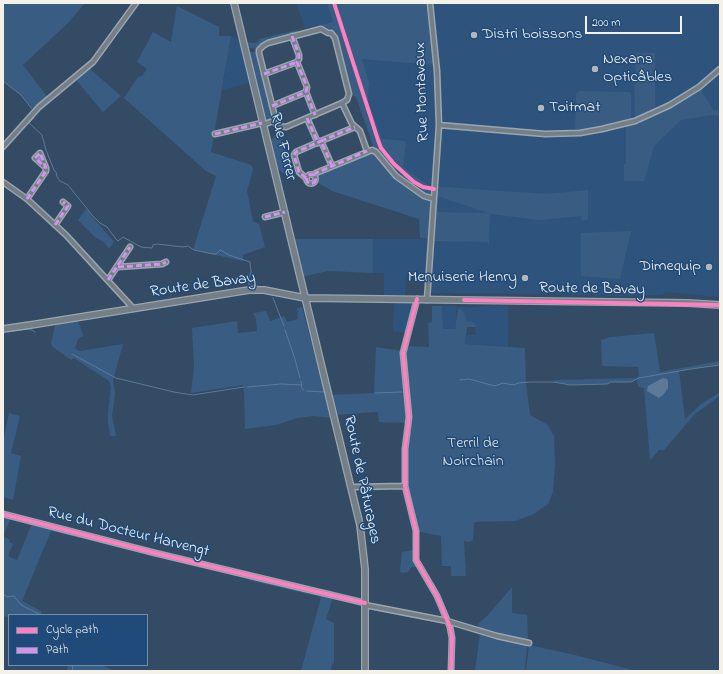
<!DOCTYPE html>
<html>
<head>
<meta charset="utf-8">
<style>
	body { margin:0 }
	#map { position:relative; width:723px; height:674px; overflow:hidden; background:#344b65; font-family:"Indie Flower",sans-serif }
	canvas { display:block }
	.frame { position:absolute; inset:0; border:4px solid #f4f1e8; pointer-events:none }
	.legend { position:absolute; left:8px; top:614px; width:140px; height:52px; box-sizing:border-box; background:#1f4a7a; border:1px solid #748da6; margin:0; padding:5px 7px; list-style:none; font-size:12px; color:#f4f1e8 }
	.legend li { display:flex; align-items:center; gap:8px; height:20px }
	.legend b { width:20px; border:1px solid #748da6 }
	.scale { position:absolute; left:585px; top:16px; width:97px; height:18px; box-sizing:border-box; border:2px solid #f4f1e8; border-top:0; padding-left:5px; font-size:12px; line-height:14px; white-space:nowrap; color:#f4f1e8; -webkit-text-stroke:3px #1f4a7a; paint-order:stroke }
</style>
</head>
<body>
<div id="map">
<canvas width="723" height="674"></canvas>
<div class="frame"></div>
<ul class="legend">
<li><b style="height:5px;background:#ff80c0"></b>Cycle path</li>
<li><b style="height:5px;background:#d193ec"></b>Path</li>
</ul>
<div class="scale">200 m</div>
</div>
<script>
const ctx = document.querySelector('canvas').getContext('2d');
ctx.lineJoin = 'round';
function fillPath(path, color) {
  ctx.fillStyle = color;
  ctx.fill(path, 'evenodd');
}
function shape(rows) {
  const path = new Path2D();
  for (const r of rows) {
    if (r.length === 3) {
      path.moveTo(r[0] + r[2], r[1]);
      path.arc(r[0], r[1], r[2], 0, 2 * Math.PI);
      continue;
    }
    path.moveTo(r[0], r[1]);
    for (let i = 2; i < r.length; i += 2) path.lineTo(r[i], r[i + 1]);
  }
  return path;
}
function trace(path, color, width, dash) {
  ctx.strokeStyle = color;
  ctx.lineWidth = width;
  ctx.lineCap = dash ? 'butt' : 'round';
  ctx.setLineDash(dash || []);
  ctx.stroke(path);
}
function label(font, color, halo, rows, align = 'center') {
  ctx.font = font + ' "Indie Flower",sans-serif';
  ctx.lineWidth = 3;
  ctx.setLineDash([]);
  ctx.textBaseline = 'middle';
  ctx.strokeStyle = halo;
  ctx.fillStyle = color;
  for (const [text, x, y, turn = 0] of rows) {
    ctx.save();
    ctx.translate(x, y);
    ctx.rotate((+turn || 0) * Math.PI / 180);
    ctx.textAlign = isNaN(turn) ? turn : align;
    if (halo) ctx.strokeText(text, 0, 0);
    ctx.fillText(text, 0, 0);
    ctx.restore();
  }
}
const built = shape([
	[296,3,720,3,720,297,666,292,662,295,617,296,565,294,431,293,427,300,428,275,406,274,405,299,417,300,407,333,393,331,394,300,384,299,384,273,373,273,373,239,431,239,434,195,378,155,333,22,305,28],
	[231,36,241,41,253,82,222,90],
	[442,306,477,307,483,306,508,306,508,347,465,344,467,335,476,335,474,323,467,322,459,309,458,309,456,310,456,321,455,329,443,329]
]);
const green = shape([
	[3,3,85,3,69,22,23,65,49,99,35,111,21,95,3,81],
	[327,3,430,3,436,65,362,59,369,83,368,100,381,137,382,139,405,141,406,143,403,167,429,186,546,194,588,190,588,219,582,221,581,216,539,220,490,214,489,245,487,242,430,241,430,239,420,238,419,219,332,191,315,181,314,175,367,151,375,151,356,97,349,94,331,29,324,28,312,30,309,28,333,22],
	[434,195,488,213,433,212],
	[177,6,219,27,219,36,231,36,211,152,251,165,253,169,247,191,253,221,259,224,265,247,243,255,243,261,193,250,216,176,206,171,124,98,138,77,142,76,147,69,137,62,153,32,171,42],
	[297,30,300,33,265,42,259,46,258,49,248,48,246,42,255,43,259,41,259,39],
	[249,52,258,52,274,117,272,120,268,121,265,119],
	[636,53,655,53,655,112,699,87,713,110,720,111,720,116,712,115,681,120,654,146,644,181,624,181,624,164,626,164,626,123,578,133,575,129,576,94,579,91,629,92,631,94,631,122,635,121,634,75,636,74],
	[90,69,121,96,103,112,76,80],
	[275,136,278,137,281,140,290,168,290,172,286,173,282,173,278,168,271,144,271,140],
	[86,209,114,242,109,249,104,242,95,237,78,220],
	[631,231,620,279,581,276,581,233],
	[291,239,373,239,373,273,328,271,301,277],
	[432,306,442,306,443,329,455,329,458,309,461,309,464,313,467,322,470,321,474,323,476,327,467,327,465,344,525,348,526,382,530,415,548,425,554,436,555,465,553,492,548,504,532,515,515,521,474,522,473,540,469,542,464,541,466,576,451,576,451,566,442,566,441,536,416,531,405,486,404,469,408,423,379,422,378,412,334,415,330,395,374,393,376,347,403,351,404,346,429,347,428,323,432,322],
	[302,307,319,370,331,418,314,416,297,418,276,425,245,429,244,393,243,385,191,393,194,366,192,328,237,321,238,333,257,331,256,319,253,313,266,311,270,321,284,316,287,322,298,319,297,308],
	[75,318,80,326,83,336,78,339,75,348,77,350,80,351,123,344,113,380,115,394,112,416,116,436,110,436,108,423,108,413,111,387,109,381,74,358,71,360,53,347,51,343,55,326,58,321],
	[654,333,660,372,720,361,720,365,679,371,685,419,701,404,720,392,720,396,695,414,664,450,659,450,650,460,644,388,638,387,637,379,631,382,611,382,607,384,570,385,554,382,556,380,637,378,639,375,638,367,602,366,601,340,610,337],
	[9,413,20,416,11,453,21,456,13,500,3,497,3,441],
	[3,516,11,518,3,536,10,540,9,542,13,544,8,556,17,560,32,523,333,597,326,619,334,623,334,663,332,664,331,671,301,671,321,597,252,581,237,575,51,531,22,601,41,611,42,615,9,615,9,617,3,616],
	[413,550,416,567,412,567,408,572,402,573,400,571,402,552],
	[512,587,512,613,527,615,528,640,479,631,478,624,487,616],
	[480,633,527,644,525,671,475,671],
	[529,645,575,655,636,671,526,671],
	[68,665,102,665,114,671,67,671]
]);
const water = shape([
	[663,378,667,379,668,382,668,388,663,395,659,398,647,391,648,386]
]);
const stream = shape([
	[3,81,21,95,32,109],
	[34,116,34,118,29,123,42,135,46,150,54,170,56,172,57,177,60,181,68,185,92,215,100,223,107,227,116,239,118,241,123,237,141,247,152,248,153,245,157,244,183,247,188,246,194,250,213,254,216,254,220,250,222,251,229,255,250,262,251,272,249,278,249,285,270,288],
	[273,298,284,326],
	[285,330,294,356,300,378],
	[3,332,30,329,35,332],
	[72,354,116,378,174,392,193,395,244,387],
	[460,380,469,379,495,386,503,383,514,385,518,383,531,382,554,382,570,385,607,384,611,382,631,382,639,378,691,369,720,365],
	[301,381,302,389,304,390],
	[247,387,281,384,302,385],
	[307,391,324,392],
	[375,393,402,392],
	[3,593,7,597,14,596,21,605,41,615],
	[72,665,73,671]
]);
const minor = shape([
	[292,36,299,55,299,59,297,62,307,87,306,92,315,115],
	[264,74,297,62],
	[342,103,352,124,360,131,367,151],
	[272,106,306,92],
	[307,118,318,143],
	[263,125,273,121,279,126,286,127,342,103,347,100,349,94,335,38,331,33,328,33,321,29,268,43,263,46,259,50,259,53,275,117,273,121],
	[439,125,545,134,580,133,602,129,635,121,670,105,699,87,720,69],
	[215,134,262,123],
	[3,147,39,107,93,62,136,3],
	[332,166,321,141,355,127],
	[311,179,4.5],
	[314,175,316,173,372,150,376,152,396,176,424,196,434,199],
	[306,178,299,172,294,155,296,152,321,141],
	[3,182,27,199,66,235,133,308],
	[27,199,46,171,46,168,40,153,35,158,46,168],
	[265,217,285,212],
	[55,225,68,206,63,202],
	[118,267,162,264,166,262],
	[108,280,130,247],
	[417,299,403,353,409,417,405,449,405,486,416,531,416,560,437,596,450,627,452,638,451,671],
	[427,300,439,125,437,71,430,3],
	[352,487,405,486],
	[3,514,155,553,365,603],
	[365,605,447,621,497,636,529,643]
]);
const major = shape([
	[234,3,360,525,365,569,365,671],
	[3,329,37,324,249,290,264,290,305,298,687,303,720,305]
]);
const quiet = shape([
	[292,36,299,55,299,59,297,62,307,87,306,92,315,115],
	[264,74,297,62],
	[272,106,306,92],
	[307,118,318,143],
	[215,134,262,123],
	[332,166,321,141,355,127],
	[311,179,4.5],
	[314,175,316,173,367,151],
	[306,178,299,172,294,155,296,152,321,141],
	[27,199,46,171,46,168,40,153,35,158,46,168],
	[265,217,285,212],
	[55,225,68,206,63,202],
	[118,267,162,264,166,262],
	[108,280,130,247]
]);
const cycleway = shape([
	[334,3,378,140,381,148,394,164,414,182,423,187,434,189],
	[417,299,403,353,409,417,405,449,405,486,416,531,416,560,437,596,450,627,452,638,451,671],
	[464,300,720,305],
	[3,514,155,553,365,603]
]);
const markers = [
	[474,35,4,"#b1b7ba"],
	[595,69,4,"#b1b7ba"],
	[541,108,4,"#b1b7ba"],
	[709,267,4,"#b1b7ba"],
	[525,278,4,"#b1b7ba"]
];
const poiNames = [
	["Distri boissons",482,35],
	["Nexans",603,60],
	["Opticâbles",603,78],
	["Toitmat",549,108],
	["Dimequip",701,267,"right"],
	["Menuiserie Henry",517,278,"right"]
];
const streetNames = [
	["Rue Montavaux",423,92,-92],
	["Rue Ferrer",282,147,76],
	["Route de Bavay",203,286,-8],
	["Route de Bavay",592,290,1],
	["Route de Pâturages",361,480,78],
	["Rue du Docteur Harvengt",128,533,14]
];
const parkNames = [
	["Terril de",473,444],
	["Noirchain",473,462]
];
fillPath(built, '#2e547d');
fillPath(green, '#395c83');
fillPath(water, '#5e7998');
trace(stream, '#5e7998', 1);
trace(minor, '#9ba5af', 7);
trace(major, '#9ba5af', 8);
trace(minor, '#737e87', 4);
trace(major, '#737e87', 5.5);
trace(quiet, '#d193ec', 3, [6, 3]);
trace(cycleway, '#ff80c0', 4);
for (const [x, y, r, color] of markers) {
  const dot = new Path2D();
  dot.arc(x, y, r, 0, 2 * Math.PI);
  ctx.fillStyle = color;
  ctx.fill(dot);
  trace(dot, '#1f4a7a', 1.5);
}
label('16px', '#f4f1e8', '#1f4a7a', poiNames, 'left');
label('16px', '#f4f1e8', '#1f4a7a', streetNames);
label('16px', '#e1e2de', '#1f4a7a', parkNames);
</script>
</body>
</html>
